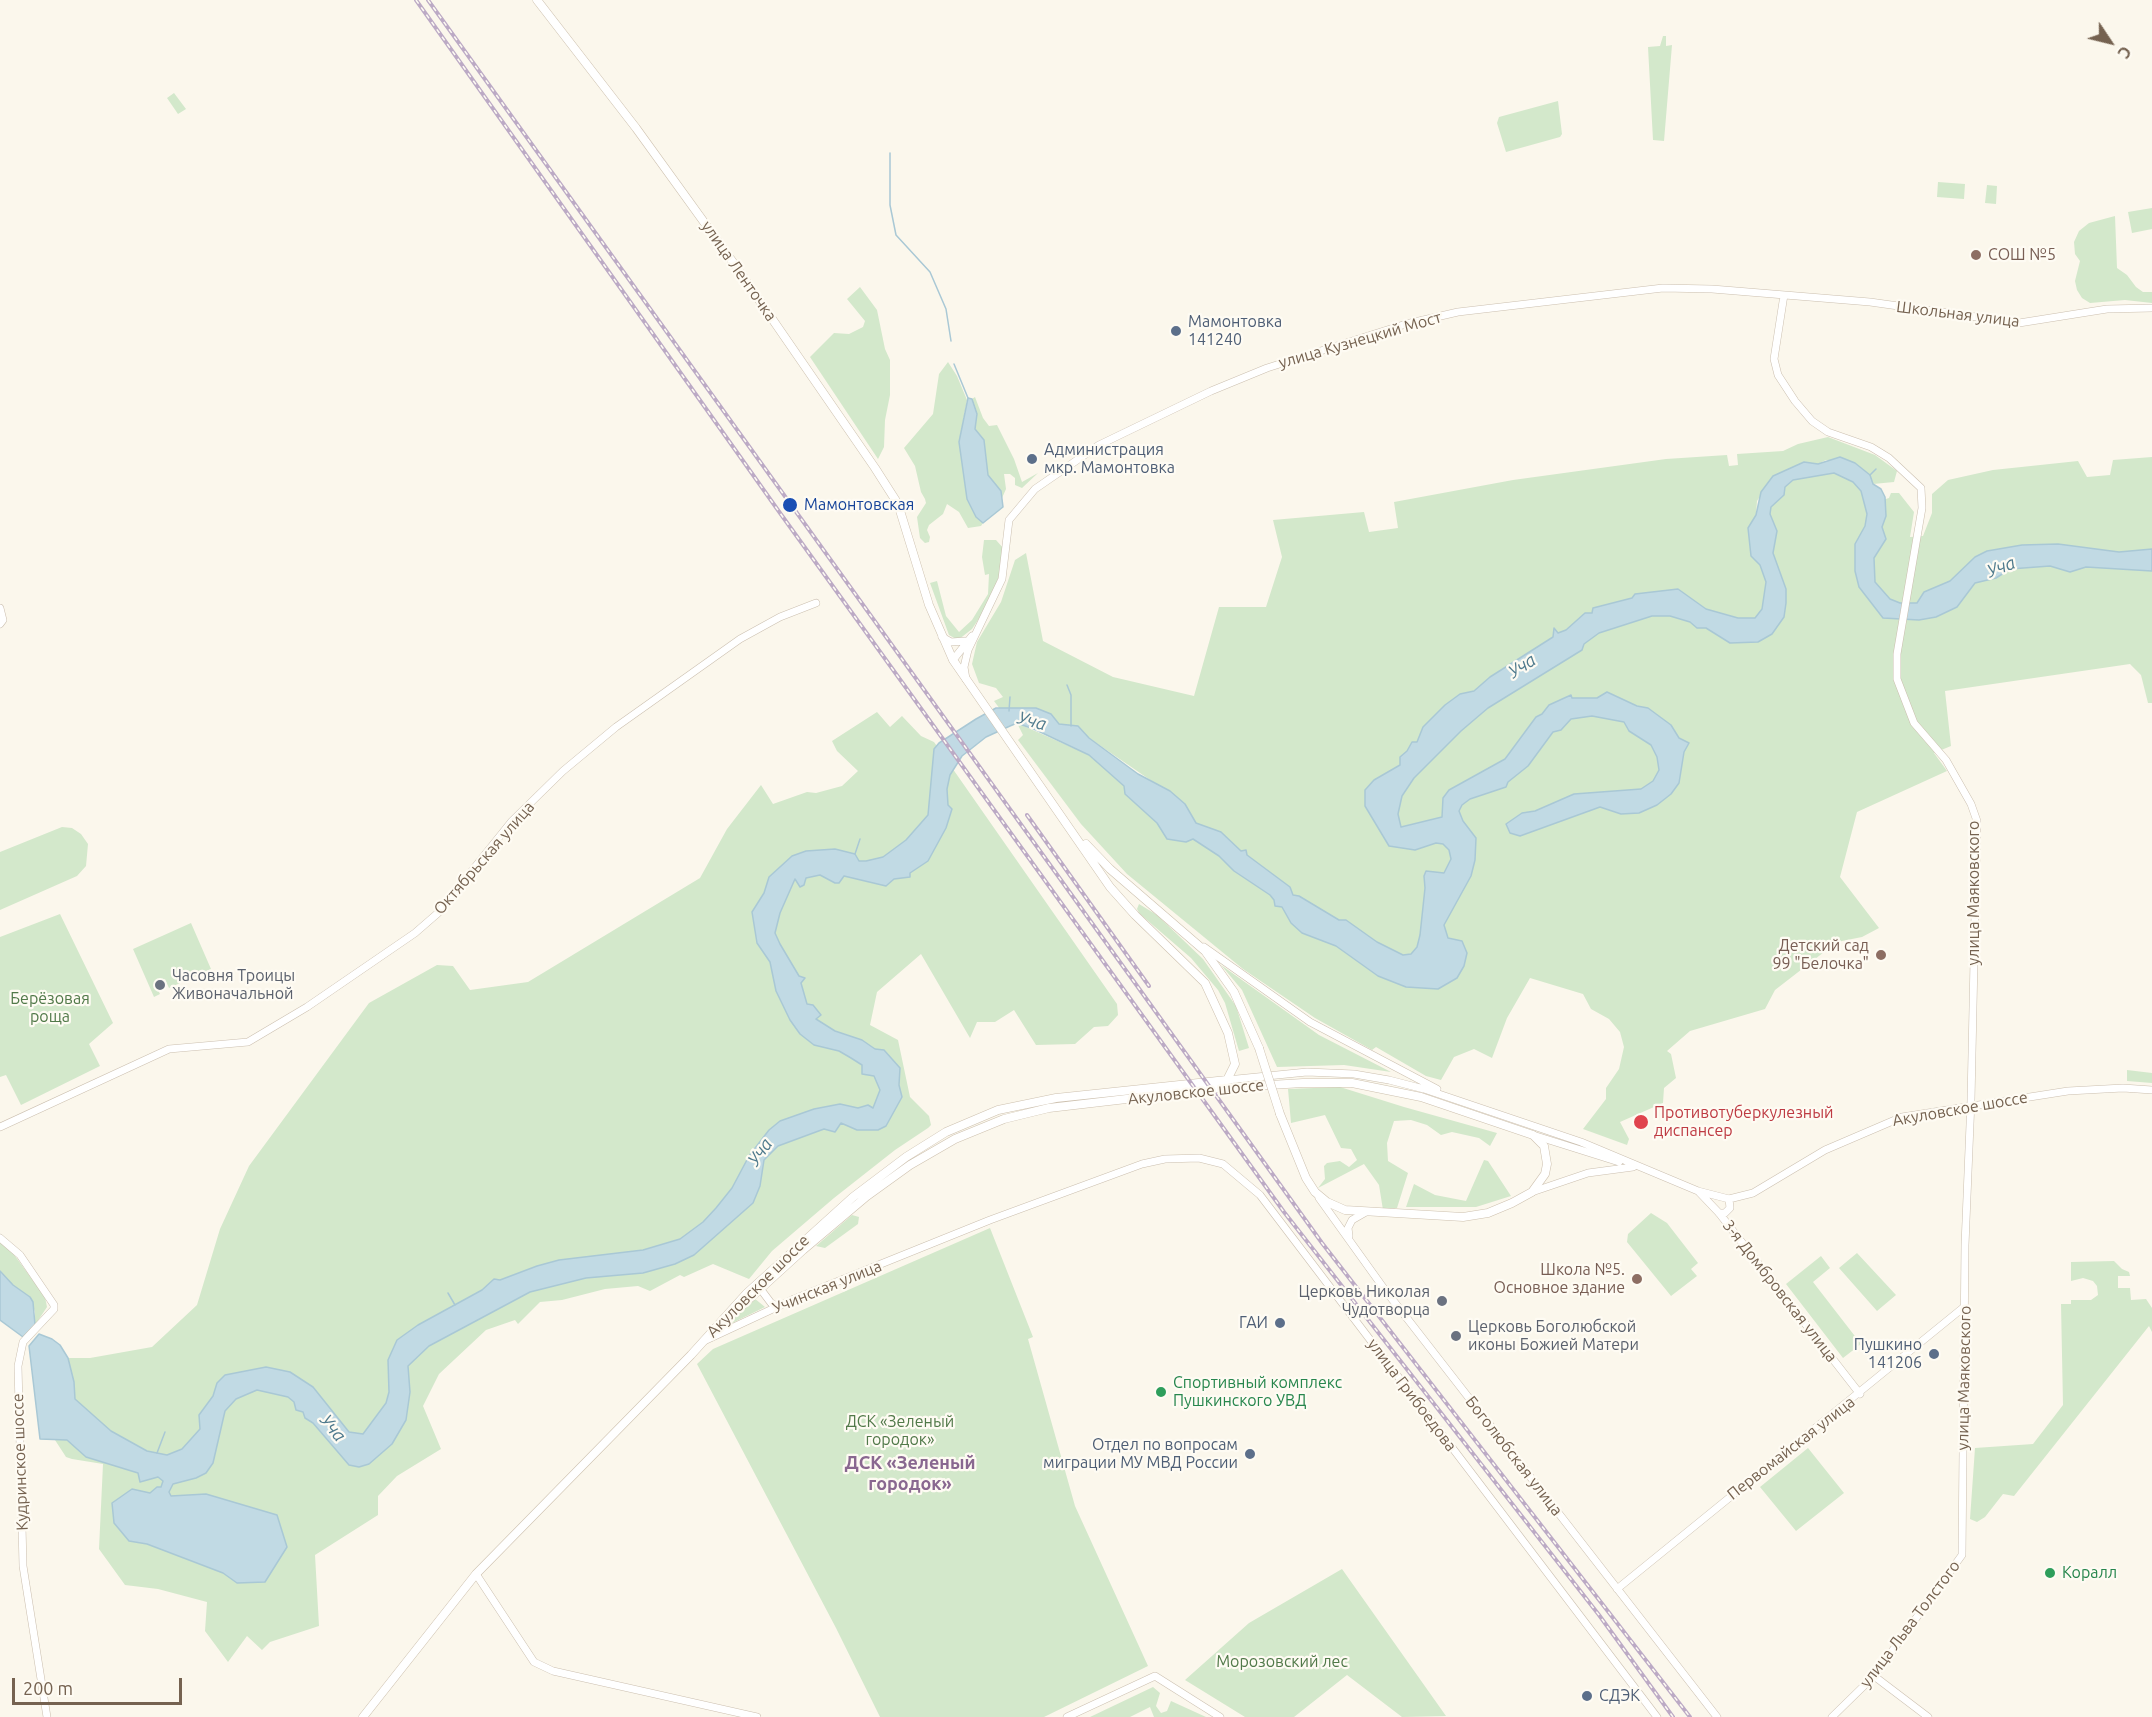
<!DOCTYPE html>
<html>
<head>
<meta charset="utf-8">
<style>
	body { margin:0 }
	#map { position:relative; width:2152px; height:1717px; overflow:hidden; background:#fbf7ec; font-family:Ubuntu,sans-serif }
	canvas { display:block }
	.north { position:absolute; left:2080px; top:12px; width:60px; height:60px; -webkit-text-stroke:4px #fefbf3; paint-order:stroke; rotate:125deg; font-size:16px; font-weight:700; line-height:24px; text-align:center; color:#756250 }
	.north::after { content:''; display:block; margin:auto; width:21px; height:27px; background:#756250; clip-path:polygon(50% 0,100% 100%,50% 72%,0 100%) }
	.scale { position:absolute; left:12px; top:1678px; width:170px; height:27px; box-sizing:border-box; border:3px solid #756250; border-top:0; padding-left:8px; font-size:18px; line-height:21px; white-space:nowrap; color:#756250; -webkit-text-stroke:4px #fefbf3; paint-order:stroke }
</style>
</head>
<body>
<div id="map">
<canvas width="2152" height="1717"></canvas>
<div class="north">С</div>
<div class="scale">200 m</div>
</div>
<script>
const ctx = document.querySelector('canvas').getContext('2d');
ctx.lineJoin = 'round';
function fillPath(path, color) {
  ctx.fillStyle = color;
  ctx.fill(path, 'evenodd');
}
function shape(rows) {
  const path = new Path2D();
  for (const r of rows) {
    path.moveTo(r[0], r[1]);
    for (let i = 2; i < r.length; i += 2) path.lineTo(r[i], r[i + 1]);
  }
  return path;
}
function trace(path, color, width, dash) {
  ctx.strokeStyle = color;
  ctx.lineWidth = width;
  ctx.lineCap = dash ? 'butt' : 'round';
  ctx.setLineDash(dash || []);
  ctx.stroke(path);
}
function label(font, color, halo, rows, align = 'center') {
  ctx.font = font + ' Ubuntu,sans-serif';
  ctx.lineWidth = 4.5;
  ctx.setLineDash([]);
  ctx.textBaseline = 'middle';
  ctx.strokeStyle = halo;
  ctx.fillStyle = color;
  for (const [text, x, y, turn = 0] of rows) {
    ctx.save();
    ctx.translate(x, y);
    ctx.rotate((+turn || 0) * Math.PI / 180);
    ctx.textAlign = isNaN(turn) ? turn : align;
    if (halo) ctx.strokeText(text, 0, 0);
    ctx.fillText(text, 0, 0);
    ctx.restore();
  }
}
const green = shape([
	[1663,36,1666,36,1666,46,1672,45,1664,141,1653,140,1648,47,1660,46],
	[174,93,186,109,178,114,167,98],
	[1558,101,1562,134,1560,137,1506,152,1497,123,1499,117],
	[1938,182,1965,184,1964,199,1937,197],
	[1987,185,1997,186,1996,204,1985,203],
	[2152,208,2152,229,2132,233,2128,212],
	[2115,216,2117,268,2127,275,2136,287,2143,292,2152,292,2152,303,2125,300,2090,303,2082,298,2077,290,2075,281,2080,261,2075,254,2074,242,2079,231,2089,223],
	[860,287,877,310,885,349,890,360,890,395,885,420,884,447,878,459,810,357,834,333,849,334,863,327,865,321,847,299],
	[948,362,957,376,967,400,959,442,967,499,976,517,983,523,981,526,968,528,959,512,947,504,943,514,929,525,927,530,930,537,929,542,925,543,920,538,917,517,926,503,925,499,921,492,915,466,904,448,933,414,939,374],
	[975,397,983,418,989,426,997,425,1014,459,1022,482,1038,473,1022,488,1015,485,1015,478,1010,474,1004,474,1006,489,1002,498,1001,491,988,475,984,441,975,429,977,414,972,399],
	[1828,437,1875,455,1897,471,1894,482,1873,484,1870,475,1855,463,1826,460,1818,464,1804,462,1773,476,1757,501,1756,515,1770,514,1771,506,1784,495,1785,487,1793,480,1834,473,1853,482,1861,491,1866,505,1889,498,1891,493,1899,493,1914,512,1910,537,1923,536,1932,513,1932,494,1948,480,1993,470,2078,461,2087,477,2110,475,2113,460,2152,457,2152,703,2148,703,2141,675,2130,664,1945,691,1951,746,1934,753,1947,771,1857,812,1840,877,1879,928,1862,937,1837,942,1775,990,1765,1009,1690,1031,1667,1051,1671,1054,1676,1078,1664,1088,1663,1103,1620,1122,1629,1139,1627,1145,1583,1129,1606,1099,1606,1088,1619,1069,1624,1047,1620,1032,1609,1019,1591,1009,1583,994,1530,978,1507,1018,1492,1058,1474,1049,1454,1057,1441,1080,1426,1076,1376,1047,1372,1050,1315,1018,1243,969,1127,874,1081,824,1018,740,1023,735,1017,723,1089,755,1124,786,1125,794,1159,786,1089,738,1078,726,1059,724,1051,714,1036,708,1000,709,994,701,1003,697,996,688,979,683,972,664,977,642,1001,602,1015,560,1026,553,1043,641,1113,677,1194,696,1219,607,1266,607,1282,557,1273,520,1364,512,1369,532,1398,528,1394,502,1513,480,1666,459,1727,455,1729,466,1738,465,1737,454,1783,451,1798,444],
	[984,540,996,540,1004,549,999,577,982,614,972,629,958,640,949,635,930,583,937,581,946,616,959,632,972,620,988,594,989,574,985,575,982,557],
	[877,712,890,727,902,716,921,736,934,742,1117,1004,1118,1015,1108,1026,1094,1027,1075,1044,1036,1045,1014,1010,995,1022,977,1022,970,1038,921,954,877,992,870,1025,898,1040,910,1097,929,1116,931,1125,928,1128,895,1150,834,1198,772,1251,749,1279,713,1264,684,1277,680,1275,650,1291,638,1286,605,1289,562,1300,540,1302,518,1324,515,1320,486,1330,439,1374,423,1406,441,1449,397,1476,378,1496,378,1515,315,1555,319,1626,270,1642,262,1650,247,1636,228,1662,205,1631,207,1602,158,1589,125,1585,99,1549,103,1464,72,1459,66,1457,55,1440,40,1439,74,1382,68,1358,90,1358,152,1347,197,1305,220,1229,249,1166,369,1003,437,965,453,966,470,990,528,982,700,878,727,829,761,785,773,804,807,792,816,793,842,786,858,771,837,751,832,741],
	[62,827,72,828,81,834,88,844,86,866,77,876,0,910,0,852],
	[1139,904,1157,915,1203,959,1236,1006,1249,1048,1239,1051,1225,1003,1218,990,1191,958,1140,914,1137,909],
	[60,914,113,1023,89,1044,100,1066,21,1105,6,1075,0,1077,0,937],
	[191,923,211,969,169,988,165,979,155,984,160,994,154,997,133,949],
	[1221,965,1319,1035,1391,1072,1344,1065,1277,1067,1242,990],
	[2127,1070,2152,1073,2152,1083,2127,1081],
	[1340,1087,1404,1107,1497,1133,1490,1146,1479,1138,1452,1132,1441,1135,1427,1125,1411,1120,1394,1121,1387,1143,1388,1161,1408,1173,1397,1208,1383,1210,1379,1185,1364,1164,1318,1188,1325,1179,1324,1166,1327,1163,1340,1161,1349,1167,1357,1160,1351,1149,1341,1148,1325,1115,1291,1123,1288,1089],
	[1484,1160,1488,1161,1511,1196,1476,1207,1406,1207,1414,1184,1435,1195,1466,1201],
	[1651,1213,1667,1223,1698,1263,1691,1269,1697,1276,1671,1296,1627,1242,1628,1234],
	[852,1215,859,1217,858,1224,825,1248,816,1246],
	[990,1228,1033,1337,1028,1339,1075,1506,1148,1666,1044,1717,880,1717,836,1628,697,1364,713,1349],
	[0,1243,10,1249,45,1297,47,1307,35,1325,35,1312,30,1297,13,1285,0,1271],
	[1857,1253,1896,1295,1877,1311,1839,1268],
	[1821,1256,1830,1268,1813,1282,1861,1344,1843,1358,1786,1284],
	[2114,1261,2122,1269,2129,1272,2130,1276,2118,1276,2118,1288,2130,1288,2131,1300,2146,1299,2152,1308,2152,1332,2149,1326,2014,1496,2003,1494,1985,1517,1977,1522,1970,1519,1975,1448,2033,1444,2063,1405,2061,1304,2071,1304,2071,1300,2091,1300,2098,1295,2097,1286,2093,1281,2083,1278,2071,1281,2071,1262],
	[754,1298,765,1307,720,1329],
	[1808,1448,1844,1493,1796,1531,1760,1487],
	[1342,1569,1446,1716,1402,1717,1347,1675,1294,1717,1245,1717,1185,1680,1249,1623],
	[1153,1687,1160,1693,1156,1706,1161,1713,1167,1711,1171,1701,1206,1717,1154,1717,1150,1707,1130,1717,1090,1717]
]);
const water = shape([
	[968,398,972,399,977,414,975,429,984,440,988,475,1001,491,1003,507,983,523,976,517,967,499,959,442,968,398],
	[1840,457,1855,463,1870,475,1873,484,1881,489,1885,497,1886,516,1882,527,1886,539,1874,558,1875,582,1890,599,1900,603,1917,603,1924,592,1950,581,1975,557,1987,551,2022,545,2058,544,2119,552,2152,549,2152,571,2086,567,2070,572,2050,566,2010,569,1996,578,1975,583,1957,607,1936,617,1919,620,1883,618,1859,587,1855,571,1855,544,1865,526,1867,514,1861,491,1853,482,1834,473,1793,480,1785,487,1784,495,1771,507,1770,514,1777,531,1773,553,1786,589,1786,603,1784,617,1772,634,1758,642,1730,643,1706,628,1697,628,1690,622,1670,616,1652,616,1599,633,1584,644,1582,650,1488,708,1461,731,1414,778,1402,796,1398,814,1401,827,1442,817,1443,798,1449,790,1505,759,1536,717,1542,714,1549,705,1571,695,1572,698,1597,698,1607,692,1637,706,1648,708,1671,725,1679,738,1689,743,1684,752,1679,783,1671,794,1657,805,1639,813,1621,814,1600,807,1520,836,1510,833,1506,824,1522,813,1535,811,1574,794,1641,789,1653,781,1659,770,1657,757,1651,745,1629,731,1624,722,1592,716,1571,719,1561,730,1553,732,1528,766,1508,782,1506,787,1470,799,1462,805,1459,811,1463,821,1476,838,1475,860,1471,876,1444,925,1448,938,1462,941,1467,953,1464,966,1457,978,1438,989,1406,987,1378,976,1336,946,1302,933,1291,923,1282,907,1275,906,1274,900,1270,895,1234,871,1219,856,1193,839,1186,842,1167,839,1157,823,1125,794,1124,786,1089,755,1036,730,1017,723,1010,726,986,737,962,756,950,775,947,789,948,805,952,809,946,828,928,861,910,873,910,877,894,879,886,886,844,876,839,883,835,883,820,875,806,878,804,885,800,887,795,879,780,913,775,933,780,944,799,976,805,978,801,983,807,1004,813,1005,821,1015,816,1019,835,1031,862,1040,875,1049,884,1050,900,1068,899,1085,902,1097,886,1126,878,1130,857,1130,841,1123,835,1132,824,1129,778,1146,764,1160,760,1186,753,1203,694,1255,675,1264,643,1273,586,1278,530,1292,429,1346,408,1366,410,1392,406,1420,392,1444,369,1464,359,1467,349,1465,313,1423,305,1418,303,1412,296,1410,294,1402,288,1397,257,1390,236,1399,225,1411,213,1463,206,1473,196,1478,173,1484,169,1492,171,1496,206,1494,277,1515,287,1547,265,1582,237,1583,223,1573,147,1544,129,1541,114,1523,112,1503,132,1489,150,1493,157,1487,161,1487,163,1481,158,1477,140,1482,138,1473,86,1457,67,1440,40,1439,29,1346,39,1334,52,1339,60,1345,68,1358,74,1382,75,1399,111,1431,147,1451,167,1455,182,1449,200,1429,199,1415,213,1396,217,1383,225,1375,266,1367,290,1372,313,1387,349,1432,363,1434,386,1403,389,1392,388,1360,397,1340,418,1325,482,1290,494,1279,500,1280,537,1266,559,1260,643,1250,680,1239,703,1222,716,1208,732,1188,749,1156,769,1130,780,1121,814,1109,840,1104,858,1108,868,1105,873,1108,880,1090,874,1076,862,1074,862,1065,851,1058,839,1051,814,1045,800,1034,790,1020,776,991,770,962,757,943,752,912,764,893,769,877,792,856,806,851,835,849,855,854,859,861,866,861,883,857,906,840,928,815,934,749,939,743,976,719,996,708,1036,708,1051,714,1059,724,1078,726,1089,738,1138,774,1170,791,1185,804,1196,823,1221,832,1241,851,1246,850,1247,855,1290,887,1293,895,1299,896,1339,920,1346,920,1377,942,1403,955,1411,954,1417,947,1420,935,1425,888,1424,876,1426,871,1444,873,1451,859,1449,850,1443,844,1436,843,1415,850,1389,846,1365,806,1365,790,1374,780,1400,765,1400,757,1407,751,1412,742,1417,742,1423,727,1445,705,1460,694,1474,691,1490,677,1553,637,1554,628,1558,633,1566,630,1585,613,1592,613,1593,608,1632,598,1635,594,1678,589,1706,609,1738,618,1755,618,1762,609,1766,582,1760,565,1751,556,1748,528,1756,515,1761,492,1773,476,1804,462,1818,464,1840,457],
	[0,1271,13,1285,30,1297,33,1302,35,1325,23,1337,0,1320,0,1271]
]);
const stream = shape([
	[890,153,890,205,896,235,930,272,946,309,951,341],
	[954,364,968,398],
	[1870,475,1876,469],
	[1067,685,1071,695,1071,726],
	[1009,711,1010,697],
	[855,854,860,839],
	[448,1293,455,1305],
	[157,1453,165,1432]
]);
const tertiary = shape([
	[1784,295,1774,359,1778,375,1795,401,1812,421,1828,432,1871,447,1889,458,1921,488,1922,508,1897,654,1897,679,1914,723,1946,760,1971,804,1977,821,1971,1100,1965,1245,1962,1555,1874,1676,1832,1717],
	[0,608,3,620,0,624],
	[942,637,951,642,965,641],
	[953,660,972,636],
	[966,679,964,667,968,650,1002,579,1009,520,1035,489,1099,445,1211,391,1267,368,1330,348,1406,324,1458,312,1663,288,1712,289,1870,302,2019,323,2107,309,2152,308],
	[1204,947,1310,1022,1437,1089],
	[1227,1080,1307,1072,1354,1074,1389,1080,1424,1089,1581,1142,1698,1191,1729,1199,1753,1193,1825,1150,1902,1117,2068,1091,2123,1088,2152,1090],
	[0,1127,169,1049,248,1042,307,1007,415,933,438,913,512,821,563,771,616,727,740,639,780,617,816,603],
	[1533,1135,1619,1162],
	[1532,1192,1588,1173,1633,1167],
	[1699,1192,1719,1213,1860,1394],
	[1319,1198,1385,1290,1717,1717],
	[1719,1213,1725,1213,1730,1208,1729,1199],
	[1349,1236,1348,1228,1352,1220,1366,1212],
	[0,1238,20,1255,54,1305,54,1309,23,1342,18,1366,23,1566,47,1717],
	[759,1287,771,1303,777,1306],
	[706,1340,794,1299,990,1220,1142,1164,1165,1159,1199,1158,1223,1164,1260,1195,1657,1717],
	[476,1574,534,1662,553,1671,757,1717],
	[1617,1589,1964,1307],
	[1874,1676,1928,1717],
	[1067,1717,1155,1676,1220,1717]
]);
const secondary = shape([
	[1086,844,1110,869,1205,951,1234,992,1259,1048],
	[736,1311,803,1250,867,1196,910,1165,955,1139,1004,1119,1049,1108,1221,1088,1303,1083,1352,1083,1421,1097,1533,1135,1544,1146,1547,1164,1545,1174,1532,1192,1512,1203,1488,1213,1463,1217,1345,1210,1327,1202,1315,1192,1306,1178,1280,1114],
	[363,1717,476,1574,691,1355,747,1293,853,1197,906,1157,946,1132,998,1110,1056,1098,1227,1080,1235,1064,1228,1033,1205,983,1135,915,1110,887,953,660,929,605,898,504,875,468,735,265,636,128,537,0]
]);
const rail = shape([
	[416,0,780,513,1284,1212,1599,1615,1673,1717],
	[428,0,1322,1243,1690,1717],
	[1027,815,1149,986]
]);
const secondaryBridge = shape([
	[1259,1048,1280,1114]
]);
const markers = [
	[1976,255,6,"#8d6e63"],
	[1176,331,6,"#5c6f8a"],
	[1032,459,6,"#5c6f8a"],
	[790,505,8,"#1a4fb4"],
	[1881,955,6,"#8d6e63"],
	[160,985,6,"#6b7280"],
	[1641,1122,8,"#e0444e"],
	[1637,1279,6,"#8d6e63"],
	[1442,1301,6,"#6b7280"],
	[1280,1323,6,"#5c6f8a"],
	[1456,1336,6,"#6b7280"],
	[1934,1354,6,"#5c6f8a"],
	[1161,1392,6,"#2e9e5b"],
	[1250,1454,6,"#5c6f8a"],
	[2050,1573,6,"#2e9e5b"],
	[1587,1696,6,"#5c6f8a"]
];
const educationNames = [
	["СОШ №5",1988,255,"left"],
	["Детский сад",1869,946],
	["99 \"Белочка\"",1869,964],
	["Школа №5.",1625,1270],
	["Основное здание",1625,1288]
];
const streetNames = [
	["улица Ленточка",739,271,55],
	["Школьная улица",1958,314,7],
	["улица Кузнецкий Мост",1360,340,-16],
	["Октябрьская улица",484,858,-49],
	["улица Маяковского",1974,893,-90],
	["Акуловское шоссе",1196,1092,-6],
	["Акуловское шоссе",1960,1109,-10],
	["Акуловское шоссе",758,1286,-45],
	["Учинская улица",827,1287,-22],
	["3-я Домбровская улица",1780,1291,52],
	["улица Маяковского",1964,1378,-89],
	["улица Грибоедова",1412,1395,53],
	["Первомайская улица",1791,1448,-38],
	["Боголюбская улица",1514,1456,52],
	["Кудринское шоссе",20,1462,-92],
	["улица Льва Толстого",1910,1624,-53]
];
const serviceNames = [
	["Мамонтовка",1188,322],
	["141240",1188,340],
	["Администрация",1044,450],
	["мкр. Мамонтовка",1044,468],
	["ГАИ",1268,1323,"right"],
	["Пушкино",1922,1345,"right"],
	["141206",1922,1363,"right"],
	["Отдел по вопросам",1238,1445,"right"],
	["миграции МУ МВД России",1238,1463,"right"],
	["СДЭК",1599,1696]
];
const transitNames = [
	["Мамонтовская",804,505]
];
const worshipNames = [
	["Часовня Троицы",172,976],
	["Живоначальной",172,994],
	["Церковь Николая",1430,1292,"right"],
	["Чудотворца",1430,1310,"right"],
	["Церковь Боголюбской",1468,1327],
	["иконы Божией Матери",1468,1345]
];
const parkNames = [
	["Берёзовая",50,999],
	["роща",50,1017],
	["ДСК «Зеленый",900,1422],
	["городок»",900,1440],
	["Морозовский лес",1282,1662]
];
const healthNames = [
	["Противотуберкулезный",1654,1113],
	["диспансер",1654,1131]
];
const leisureNames = [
	["Спортивный комплекс",1173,1383],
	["Пушкинского УВД",1173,1401],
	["Коралл",2062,1573]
];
const waterNames = [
	["Уча",2001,567,-21],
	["Уча",1522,666,-33],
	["Уча",1032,721,15],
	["Уча",760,1152,-55],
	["Уча",333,1428,51]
];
const neighbourhoodNames = [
	["ДСК «Зеленый",910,1463],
	["городок»",910,1484]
];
fillPath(green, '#d3e8cb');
fillPath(water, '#c1dae4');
trace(water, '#a9c8d5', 1.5);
trace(stream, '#a9c8d5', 1.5);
trace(tertiary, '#cbbfaf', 8);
trace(secondary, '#cdc0ae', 9);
trace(tertiary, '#fff', 7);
trace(secondary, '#fff', 8);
trace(rail, '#bcaac5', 4);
trace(rail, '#fefbf3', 1.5, [4.5]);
trace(secondaryBridge, '#cdc0ae', 9, []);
trace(secondaryBridge, '#fff', 8);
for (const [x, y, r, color] of markers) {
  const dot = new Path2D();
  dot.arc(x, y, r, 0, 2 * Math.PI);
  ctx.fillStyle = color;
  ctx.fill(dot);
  trace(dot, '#fefbf3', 2);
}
label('16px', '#785e54', '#fefbf3', educationNames, 'right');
label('16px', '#756250', '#fefbf3', streetNames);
label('16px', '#4e5e75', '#fefbf3', serviceNames, 'left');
label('16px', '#164399', '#fefbf3', transitNames, 'left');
label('16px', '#5b616d', '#fefbf3', worshipNames, 'left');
label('16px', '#517949', '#fefbf3', parkNames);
label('16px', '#be3a42', '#fefbf3', healthNames, 'left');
label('16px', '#27864d', '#fefbf3', leisureNames, 'left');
label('italic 18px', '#4f7a8d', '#fefbf3', waterNames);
label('bold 18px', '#896890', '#fefbf3', neighbourhoodNames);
</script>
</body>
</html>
